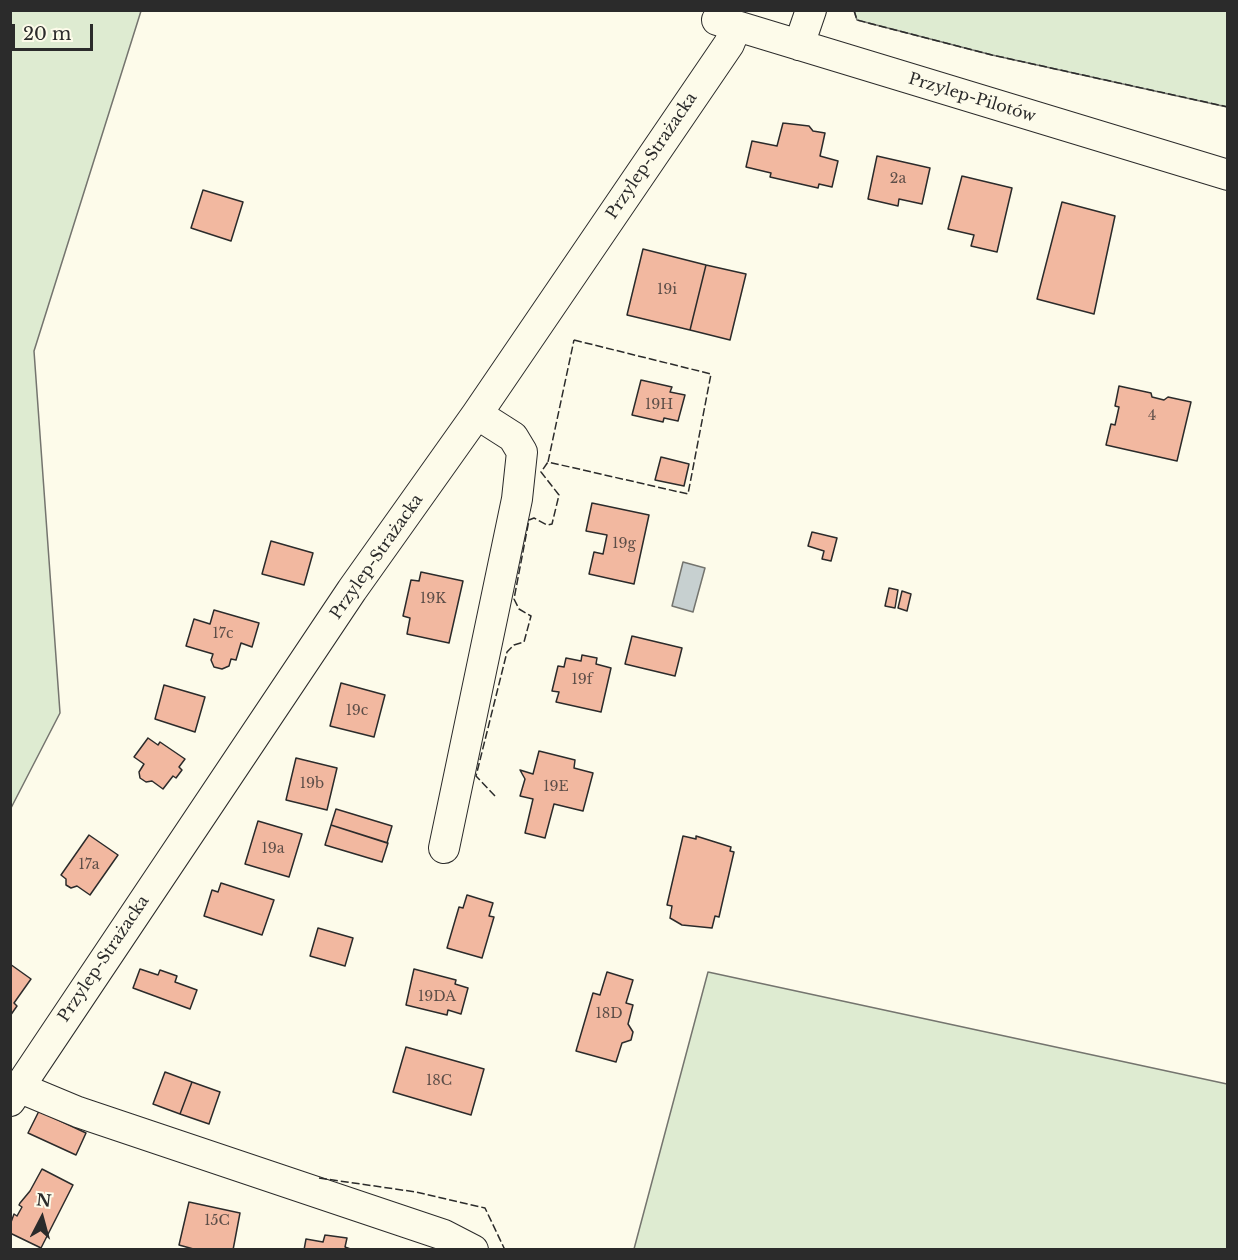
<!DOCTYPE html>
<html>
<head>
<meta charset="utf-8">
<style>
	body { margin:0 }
	#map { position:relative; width:1238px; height:1260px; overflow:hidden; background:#fdfbea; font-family:"Libre Baskerville",serif }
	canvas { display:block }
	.frame { position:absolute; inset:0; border:12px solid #2b2b2b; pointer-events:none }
	.north { position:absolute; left:12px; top:1188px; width:60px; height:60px; -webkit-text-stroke:4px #fdfbea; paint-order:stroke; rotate:6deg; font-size:16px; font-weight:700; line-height:24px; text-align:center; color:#2b2b2b }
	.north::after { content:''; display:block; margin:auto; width:21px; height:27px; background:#2b2b2b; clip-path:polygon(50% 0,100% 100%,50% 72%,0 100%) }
	.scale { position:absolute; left:12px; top:24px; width:81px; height:27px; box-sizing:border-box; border:3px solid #2b2b2b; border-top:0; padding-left:8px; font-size:18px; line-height:21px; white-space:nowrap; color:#2b2b2b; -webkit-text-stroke:4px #fdfbea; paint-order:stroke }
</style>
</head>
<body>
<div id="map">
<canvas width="1238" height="1260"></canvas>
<div class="frame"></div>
<div class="north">N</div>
<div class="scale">20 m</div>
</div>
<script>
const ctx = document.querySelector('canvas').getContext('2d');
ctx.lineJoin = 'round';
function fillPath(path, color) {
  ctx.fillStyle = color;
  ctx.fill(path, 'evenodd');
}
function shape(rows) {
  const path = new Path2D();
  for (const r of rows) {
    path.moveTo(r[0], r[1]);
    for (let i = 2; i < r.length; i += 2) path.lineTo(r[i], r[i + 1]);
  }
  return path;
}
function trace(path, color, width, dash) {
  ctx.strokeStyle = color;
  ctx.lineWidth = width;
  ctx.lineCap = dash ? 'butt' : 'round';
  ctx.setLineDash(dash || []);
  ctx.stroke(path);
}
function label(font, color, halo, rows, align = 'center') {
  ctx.font = font + ' "Libre Baskerville",serif';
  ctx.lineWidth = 4.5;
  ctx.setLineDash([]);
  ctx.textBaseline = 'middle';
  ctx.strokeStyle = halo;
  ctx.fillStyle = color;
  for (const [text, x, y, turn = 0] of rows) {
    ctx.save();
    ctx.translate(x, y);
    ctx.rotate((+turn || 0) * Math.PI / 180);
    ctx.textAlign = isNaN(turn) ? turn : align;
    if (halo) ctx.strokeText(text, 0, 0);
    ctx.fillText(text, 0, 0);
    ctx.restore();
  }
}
const green = shape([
	[11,10,141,11,34,351,60,713,11,808,11,10],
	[854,11,1227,11,1227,107,992,55,857,20,854,11],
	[708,972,1227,1084,1227,1249,634,1249,708,972]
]);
const water = shape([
	[683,562,705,568,693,612,672,606,683,562]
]);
const building = shape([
	[783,123,809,126,813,131,825,133,820,156,838,161,832,187,819,184,818,188,770,177,771,173,746,167,752,141,777,146,783,123],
	[877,156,930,168,922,204,899,199,898,206,868,199,877,156],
	[962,176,1012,188,997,252,971,246,974,235,948,229,962,176],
	[203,190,243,202,231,241,191,228,203,190],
	[1062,202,1115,216,1094,314,1037,299,1062,202],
	[643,249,706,265,690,330,627,315,643,249],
	[706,265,746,274,730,340,690,330,706,265],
	[641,380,672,387,670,392,685,395,678,421,664,418,663,422,632,415,641,380],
	[1119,386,1151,393,1152,397,1164,400,1168,397,1191,402,1177,461,1106,445,1111,424,1115,425,1119,407,1115,406,1119,386],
	[661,457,689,464,684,486,655,480,661,457],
	[592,503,649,515,634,584,589,574,594,552,603,554,607,535,586,531,592,503],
	[812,532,837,538,831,561,822,559,824,551,808,546,812,532],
	[271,541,313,553,304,585,262,574,271,541],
	[421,572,463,581,449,643,407,634,410,618,403,616,411,580,419,581,421,572],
	[889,588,898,590,895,608,885,606,889,588],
	[902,591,911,594,907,611,898,608,902,591],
	[214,610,259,623,252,647,241,643,236,660,231,659,229,666,222,669,214,667,211,660,213,654,186,646,194,619,210,624,214,610],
	[632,636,682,648,675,676,625,664,632,636],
	[582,655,597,658,596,664,611,668,601,712,556,702,559,692,552,691,558,666,564,667,566,658,581,661,582,655],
	[341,683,385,695,374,737,330,726,341,683],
	[164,685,205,697,195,732,155,719,164,685],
	[148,738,158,745,160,742,185,759,179,767,182,770,176,778,173,776,163,789,152,781,146,782,140,778,139,772,144,764,134,757,148,738],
	[539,751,575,760,574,768,593,773,583,811,554,804,545,838,525,833,533,799,520,796,525,779,520,770,533,774,539,751],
	[296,758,337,768,327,810,286,800,296,758],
	[336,809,392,826,387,843,331,825,336,809],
	[258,821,302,834,289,877,245,864,258,821],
	[331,825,388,843,382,862,325,845,331,825],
	[89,835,118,855,90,895,77,886,71,888,66,885,66,879,61,875,89,835],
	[683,836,696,839,696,836,731,847,730,851,734,852,719,917,715,916,712,928,682,925,670,918,672,906,667,905,683,836],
	[221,883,274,900,262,935,204,916,212,890,218,892,221,883],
	[467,895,493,903,489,916,494,917,482,958,447,948,459,907,463,908,467,895],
	[318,928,353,938,345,966,310,956,318,928],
	[10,964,31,979,14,1003,17,1006,10,1016,10,964],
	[140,969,158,975,160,970,177,976,175,982,197,990,190,1009,133,988,140,969],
	[414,969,456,980,455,984,468,988,461,1014,448,1010,447,1015,406,1005,414,969],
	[607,972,633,980,626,1003,633,1005,628,1024,633,1032,631,1040,622,1043,616,1062,576,1051,593,993,600,995,607,972],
	[406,1047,484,1069,471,1115,393,1092,406,1047],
	[165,1072,192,1082,180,1114,153,1104,165,1072],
	[192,1082,220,1092,209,1124,180,1114,192,1082],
	[39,1111,86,1133,76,1155,28,1133,39,1111],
	[42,1169,73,1185,41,1248,10,1233,10,1225,14,1214,17,1216,22,1207,19,1205,20,1203,30,1191,42,1169],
	[189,1202,240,1213,233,1250,197,1250,179,1245,189,1202],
	[325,1235,347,1238,345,1247,353,1250,304,1250,306,1239,323,1242,325,1235]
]);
const minor = shape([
	[717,20,1228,175],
	[799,45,811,10],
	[444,848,517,499,522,452,513,437,477,414],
	[18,1087,78,1112,444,1235,473,1250],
	[10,1101,352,590,477,414,729,44,736,27]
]);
const fence = shape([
	[854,10,857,20,992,55,1228,107],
	[574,340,711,374,688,494,548,462,574,340],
	[495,796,476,776,507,652,514,645,524,642,531,616,519,609,514,599,529,520,534,518,547,525,552,524,559,495,541,472,548,462],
	[319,1178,416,1192,485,1208,505,1250]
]);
const numberNames = [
	["2a",898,179],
	["19i",667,290],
	["19H",659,405],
	["4",1152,416],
	["19g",624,544],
	["19K",433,599],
	["17c",223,634],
	["19f",582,680],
	["19c",357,711],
	["19b",312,784],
	["19E",556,787],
	["19a",273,849],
	["17a",89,865],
	["19DA",437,997],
	["18D",609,1014],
	["18C",439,1081],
	["15C",217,1221]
];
const streetNames = [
	["Przylep-Pilotów",972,98,17],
	["Przylep-Strażacka",652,156,-56],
	["Przylep-Strażacka",377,557,-55],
	["Przylep-Strażacka",104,959,-56]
];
fillPath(green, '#deebd1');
trace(green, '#74746e', 1.5);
fillPath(water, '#c7d0d0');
trace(water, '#74746e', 1.5);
fillPath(building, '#f2b8a0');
trace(building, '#2b2b2b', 1.5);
trace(minor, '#2b2b2b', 32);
trace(minor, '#fdfbea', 30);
trace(fence, '#2b2b2b', 1.5, [8, 3]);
label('14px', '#5d4e48', null, numberNames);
label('16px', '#2b2b2b', '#fdfbea', streetNames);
</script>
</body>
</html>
